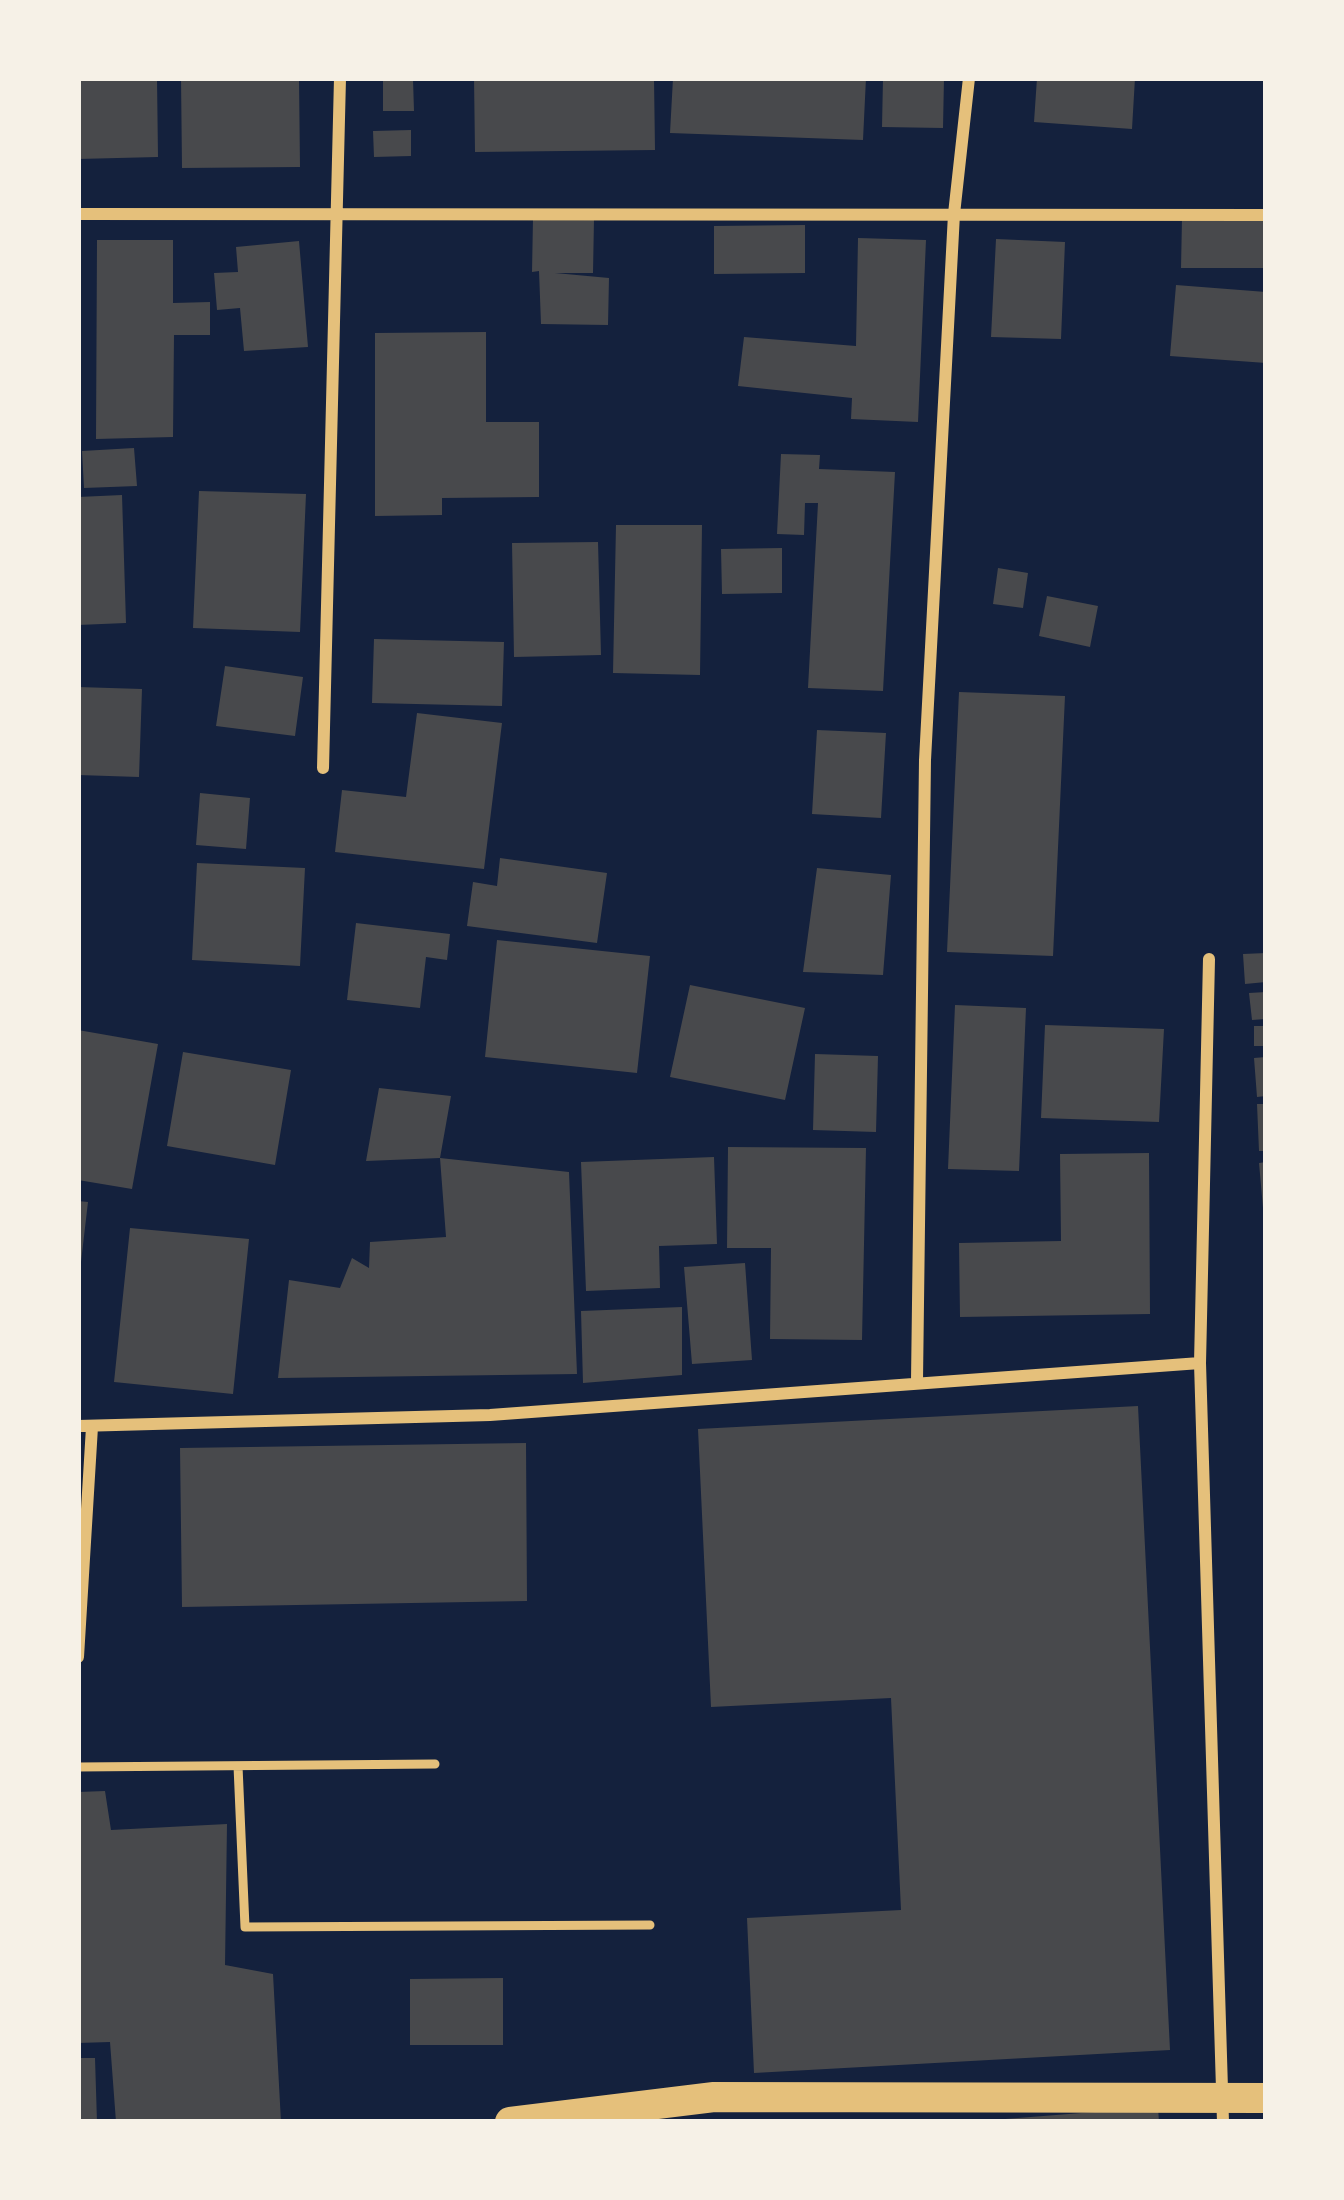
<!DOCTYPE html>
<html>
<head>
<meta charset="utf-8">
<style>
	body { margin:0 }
	#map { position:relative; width:1344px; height:2200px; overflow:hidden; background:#14213d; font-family:"Fira Sans",sans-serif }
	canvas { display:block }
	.frame { position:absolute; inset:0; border:81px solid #f6f1e7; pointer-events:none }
</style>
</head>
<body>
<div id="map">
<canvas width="1344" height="2200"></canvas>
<div class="frame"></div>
</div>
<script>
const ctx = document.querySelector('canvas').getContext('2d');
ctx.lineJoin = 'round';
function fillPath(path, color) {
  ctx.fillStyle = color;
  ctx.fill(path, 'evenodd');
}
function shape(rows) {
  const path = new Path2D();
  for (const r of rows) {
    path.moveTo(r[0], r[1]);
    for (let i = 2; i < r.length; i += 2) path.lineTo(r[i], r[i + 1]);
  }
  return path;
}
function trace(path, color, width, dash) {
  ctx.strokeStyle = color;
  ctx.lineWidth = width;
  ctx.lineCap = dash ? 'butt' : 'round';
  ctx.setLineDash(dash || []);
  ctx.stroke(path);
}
const building = shape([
	[78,78,157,78,158,157,78,159],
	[181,78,299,78,300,167,182,168],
	[474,78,654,78,655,150,475,152],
	[673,78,866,78,863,140,670,133],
	[883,78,944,78,943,128,882,127],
	[1037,78,1135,78,1132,129,1034,122],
	[383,79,413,79,414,111,383,111],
	[411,130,411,156,374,157,373,131],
	[533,218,594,219,593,273,555,273,609,278,608,325,541,324,539,271,532,272],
	[1182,218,1266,219,1266,268,1181,268],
	[805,225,805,273,714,274,714,226],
	[858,238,926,240,918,422,851,419,852,398,738,386,744,337,856,346],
	[996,239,1065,242,1061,339,991,337],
	[97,240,173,240,173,303,210,302,210,335,174,335,173,437,96,439],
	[299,241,308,347,244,351,240,308,217,310,214,273,238,272,236,247],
	[1176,285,1266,292,1266,363,1170,356],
	[486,332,486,422,539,422,539,497,442,498,442,515,375,516,375,333],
	[134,448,137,486,84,488,82,451],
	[781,454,820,455,819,469,895,472,883,691,808,688,818,503,805,503,804,535,777,534],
	[199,491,306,494,300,632,193,628],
	[122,495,126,623,78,625,78,497],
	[616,525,702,525,700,675,613,673],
	[598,542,601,655,514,657,512,543],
	[782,548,782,593,722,594,721,549],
	[998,568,1028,573,1023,608,993,604],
	[1047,596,1098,606,1090,647,1039,636],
	[374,639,504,642,502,706,372,703],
	[225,666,303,677,295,736,216,726],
	[78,687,142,689,139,777,78,775],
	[959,692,1065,696,1053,956,947,952],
	[417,713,502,723,484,869,335,852,342,790,406,797],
	[817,730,886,733,881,818,812,814],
	[200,793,250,798,246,849,196,845],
	[500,858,607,873,597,943,467,926,473,882,497,886],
	[197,863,305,868,300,966,192,960],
	[817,868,891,875,883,975,803,972],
	[356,923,450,934,447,960,426,957,420,1008,347,1000],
	[497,940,650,956,637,1073,485,1057],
	[1266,953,1266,982,1245,984,1243,954],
	[690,985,805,1008,785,1100,670,1077],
	[1266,992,1266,1019,1252,1020,1249,993],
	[955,1005,1026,1008,1019,1171,948,1169],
	[1045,1025,1164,1029,1159,1122,1041,1118],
	[1254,1026,1266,1026,1266,1046,1254,1046],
	[78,1030,158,1044,132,1189,78,1180],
	[183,1052,291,1070,275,1165,167,1146],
	[815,1054,878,1056,876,1132,813,1130],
	[1266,1057,1266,1096,1257,1097,1254,1058],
	[379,1088,451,1096,440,1158,366,1161],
	[1257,1104,1266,1104,1266,1151,1259,1151],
	[728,1147,866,1148,862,1340,770,1339,771,1248,727,1248],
	[1149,1153,1150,1314,960,1317,959,1243,1061,1241,1060,1154],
	[714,1157,717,1244,659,1246,660,1288,586,1291,581,1162],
	[440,1158,569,1172,577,1374,278,1378,289,1280,340,1288,352,1258,369,1268,370,1242,446,1237],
	[1266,1162,1266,1208,1263,1208,1259,1163],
	[78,1201,88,1202,81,1262,78,1262],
	[130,1228,249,1239,233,1394,114,1382],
	[745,1263,752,1360,692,1364,684,1267],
	[682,1307,682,1375,583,1383,581,1311],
	[1138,1406,1170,2050,754,2073,747,1918,901,1910,891,1698,711,1707,698,1429],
	[526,1443,527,1601,182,1607,180,1448],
	[105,1791,111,1830,227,1824,225,1965,273,1974,281,2122,116,2122,110,2042,78,2043,78,1792],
	[503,1978,503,2045,410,2045,410,1979],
	[78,2058,95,2058,97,2122,78,2122],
	[1158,2107,1159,2122,1005,2122,1005,2119]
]);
const service = shape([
	[238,1766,245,1927,650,1925],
	[78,1767,435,1764]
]);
const minor = shape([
	[78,214,1266,215],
	[323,768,340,78],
	[1209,959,1200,1363,1223,2122],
	[917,1380,925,760,954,214,969,78],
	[78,1426,490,1415,1200,1363],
	[78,1657,92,1427]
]);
const primary = shape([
	[510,2122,714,2097,1266,2098]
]);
fillPath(building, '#48494c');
trace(service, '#e5c07b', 9);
trace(minor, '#e5c07b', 12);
trace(primary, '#e5c07b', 30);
</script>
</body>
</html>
